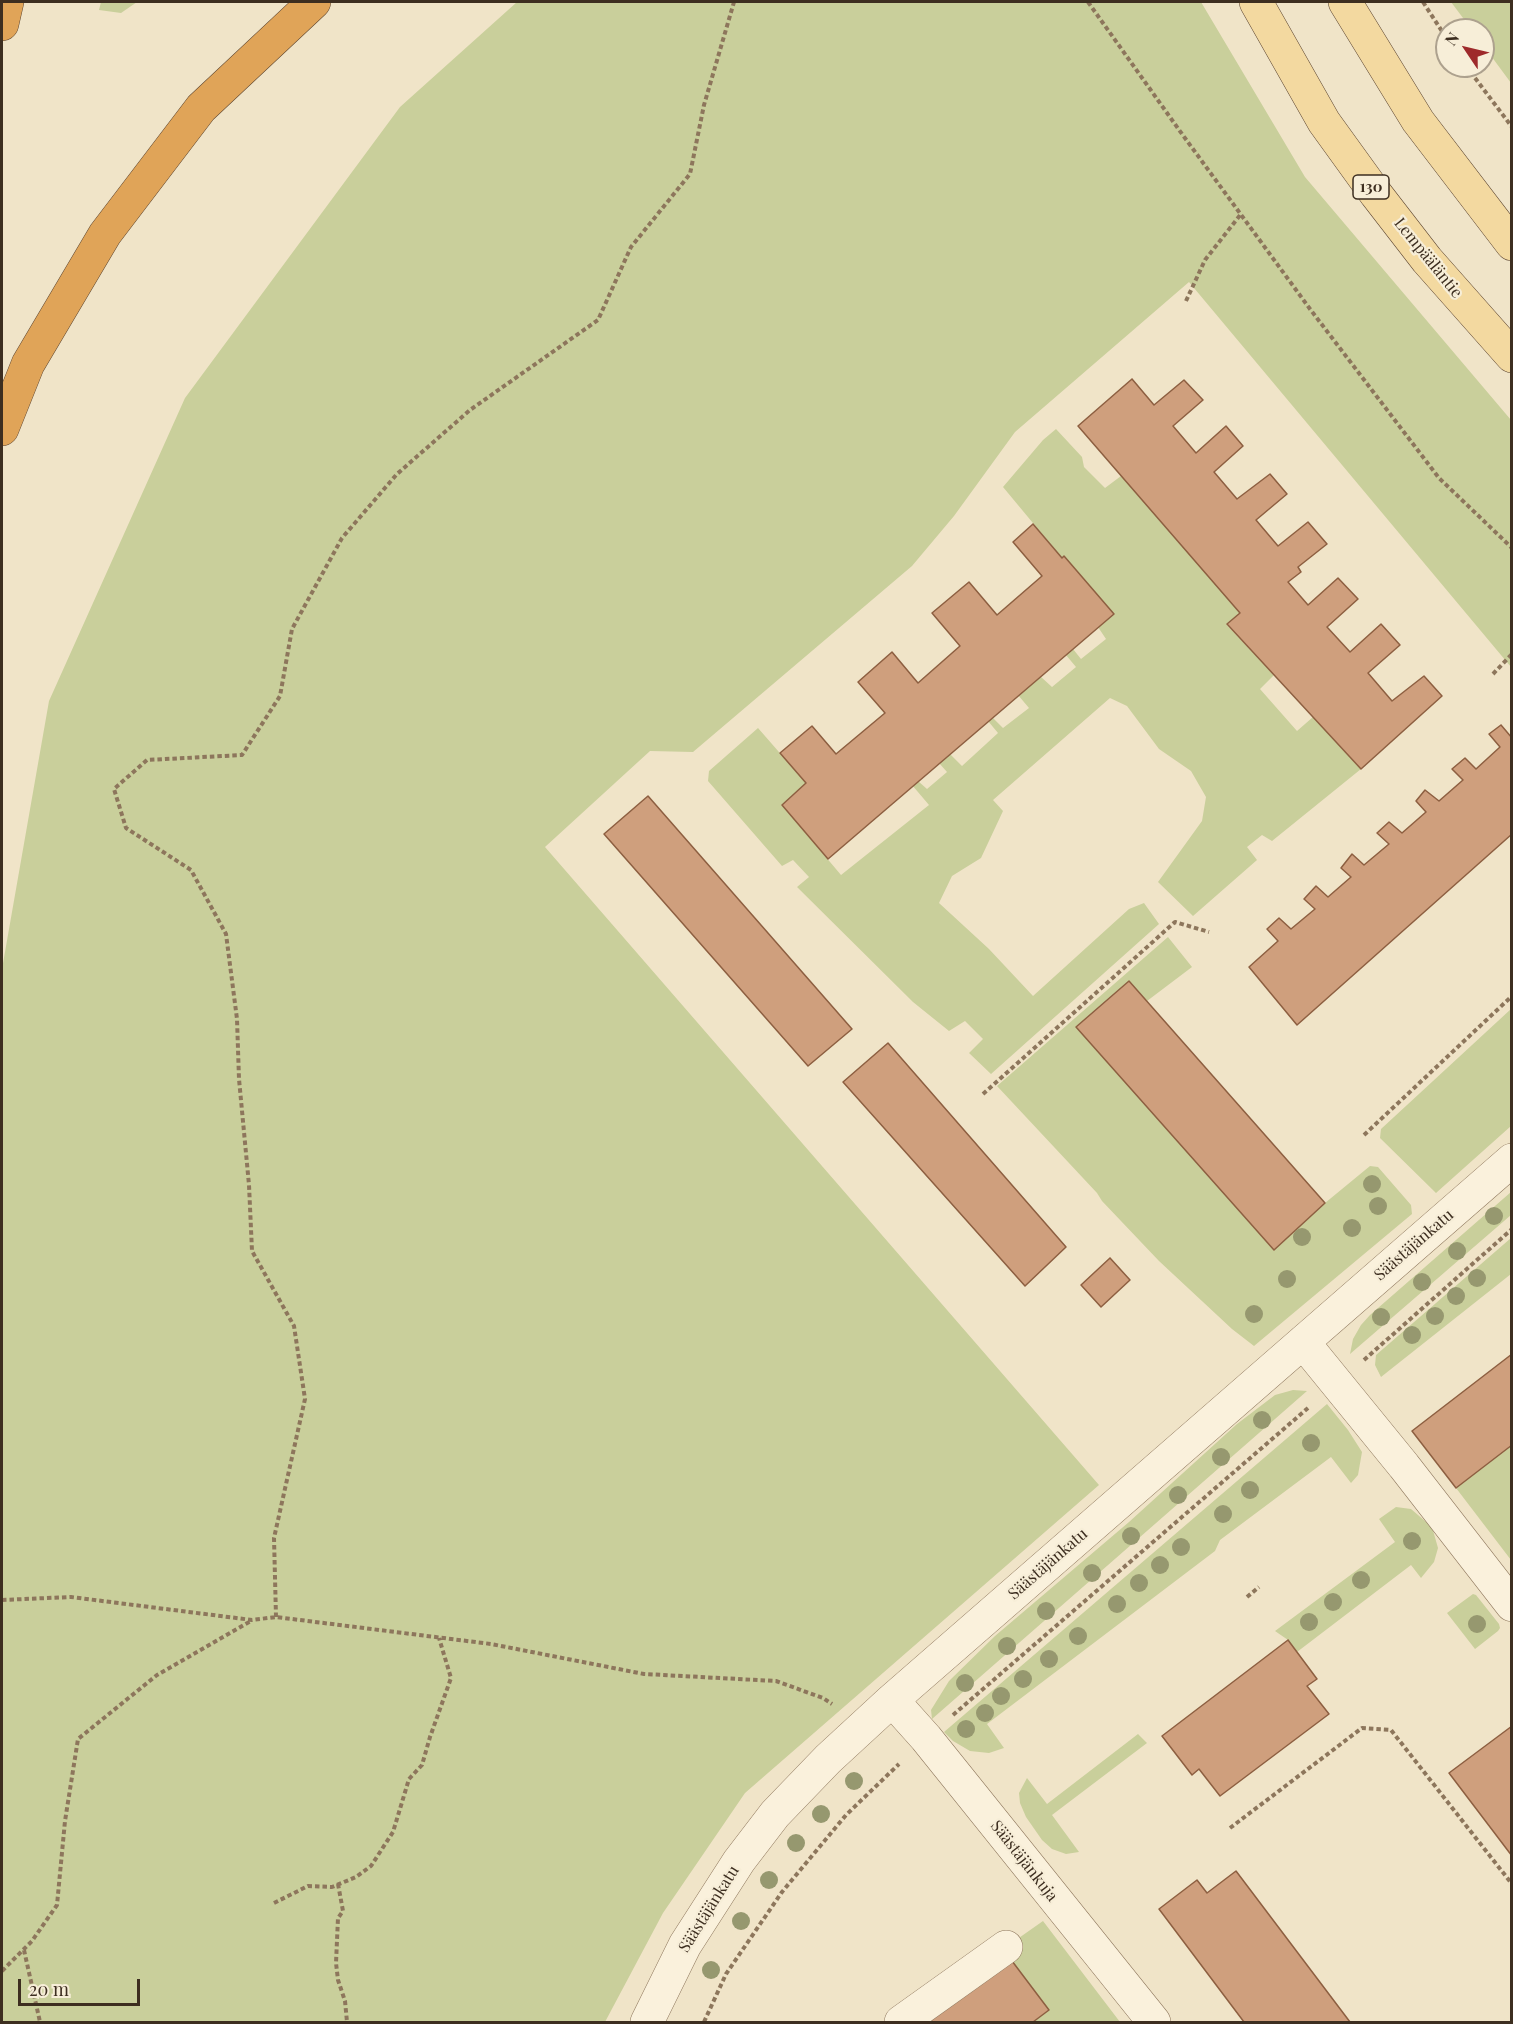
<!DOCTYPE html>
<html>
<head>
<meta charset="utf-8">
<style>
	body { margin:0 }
	#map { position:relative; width:1513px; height:2024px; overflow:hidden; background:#f0e4c8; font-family:"Playfair Display",serif }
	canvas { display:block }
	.frame { position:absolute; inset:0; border:3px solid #3d2e20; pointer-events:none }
	.north { position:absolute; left:1435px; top:18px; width:60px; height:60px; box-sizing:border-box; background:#f7eed8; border:2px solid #ada18e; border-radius:50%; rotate:305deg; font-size:16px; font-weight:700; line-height:24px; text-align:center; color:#3d2e20 }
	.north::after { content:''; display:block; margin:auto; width:21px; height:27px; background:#9e2a2b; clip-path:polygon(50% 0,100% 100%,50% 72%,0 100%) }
	.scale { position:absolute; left:18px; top:1979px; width:122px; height:27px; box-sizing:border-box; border:3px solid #3d2e20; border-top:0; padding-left:8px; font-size:18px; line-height:21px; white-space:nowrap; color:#3d2e20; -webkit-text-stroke:4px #f7eed8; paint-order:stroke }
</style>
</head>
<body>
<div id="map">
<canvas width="1513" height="2024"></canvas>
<div class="frame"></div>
<div class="north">N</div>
<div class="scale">20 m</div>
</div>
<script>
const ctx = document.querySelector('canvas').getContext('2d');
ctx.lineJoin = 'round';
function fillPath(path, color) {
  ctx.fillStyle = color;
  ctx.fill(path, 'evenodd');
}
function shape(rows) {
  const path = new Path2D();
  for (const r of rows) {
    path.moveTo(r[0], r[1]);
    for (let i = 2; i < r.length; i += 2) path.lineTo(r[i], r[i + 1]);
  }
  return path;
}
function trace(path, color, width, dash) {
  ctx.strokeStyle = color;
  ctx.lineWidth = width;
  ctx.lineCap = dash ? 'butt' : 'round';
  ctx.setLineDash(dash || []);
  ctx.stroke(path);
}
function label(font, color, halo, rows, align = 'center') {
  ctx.font = font + ' "Playfair Display",serif';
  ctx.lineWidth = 4.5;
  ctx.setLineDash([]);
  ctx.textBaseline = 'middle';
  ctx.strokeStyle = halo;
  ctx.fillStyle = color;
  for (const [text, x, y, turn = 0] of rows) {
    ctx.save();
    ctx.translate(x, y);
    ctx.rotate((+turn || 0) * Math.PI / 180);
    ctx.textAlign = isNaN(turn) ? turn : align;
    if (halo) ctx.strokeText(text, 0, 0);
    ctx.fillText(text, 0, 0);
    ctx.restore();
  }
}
const green = shape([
	[101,2,137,2,121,13,99,10],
	[517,2,1201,2,1305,177,1511,420,1511,667,1189,282,1015,432,954,516,912,566,693,752,650,751,545,847,1099,1485,745,1793,663,1913,605,2022,2,2022,2,969,49,701,185,398,400,107],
	[1451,2,1511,2,1511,83,1483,45,1483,30,1472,30],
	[1056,429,1082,457,1084,467,1105,488,1121,476,1240,613,1227,625,1274,675,1260,689,1297,731,1313,717,1361,769,1272,841,1262,835,1247,847,1257,860,1193,916,1158,882,1202,821,1206,797,1191,771,1159,749,1127,706,1110,698,993,800,1003,811,981,858,952,876,939,903,989,949,1033,996,1129,909,1144,903,1159,924,991,1074,969,1053,983,1039,965,1021,949,1031,913,1002,797,887,809,877,793,860,782,866,708,781,709,771,758,728,806,783,782,805,841,875,929,805,912,785,918,781,927,789,947,772,939,763,950,754,962,766,998,733,988,721,993,718,1003,728,1029,708,1018,695,1040,676,1052,687,1076,667,1066,655,1073,649,1081,659,1106,639,1098,627,1114,614,1064,556,1062,558,1003,487,1043,440],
	[1168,937,1192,967,1147,1001,1129,981,1076,1027,1274,1250,1325,1203,1370,1166,1378,1167,1411,1205,1412,1214,1254,1346,1232,1329,1159,1261,1102,1201,1097,1193,997,1086],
	[1511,1009,1511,1126,1436,1193,1380,1138,1381,1129],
	[1511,1192,1511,1215,1350,1354,1353,1339,1361,1325,1370,1315],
	[1511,1238,1511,1274,1381,1377,1375,1365,1376,1355],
	[1293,1390,1307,1391,932,1719,931,1710,949,1681,995,1636,1129,1522,1237,1424,1275,1395],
	[1327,1404,1348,1430,1362,1452,1358,1475,1351,1483,1331,1457,1220,1540,1215,1551,987,1724,1004,1748,989,1753,970,1751,953,1741,944,1732],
	[1511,1445,1511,1560,1456,1488],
	[1396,1507,1411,1509,1432,1527,1438,1548,1434,1562,1421,1578,1411,1565,1297,1652,1288,1640,1275,1631,1395,1542,1379,1519],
	[1473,1594,1476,1595,1499,1624,1500,1628,1498,1631,1475,1649,1447,1613],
	[1138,1734,1147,1743,1052,1815,1079,1852,1066,1854,1052,1849,1042,1840,1026,1817,1020,1803,1019,1793,1027,1778,1047,1804],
	[1043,1921,1120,2022,1033,2022,1048,2010,1006,1953,1006,1947]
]);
const building = shape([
	[1132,379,1154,405,1184,380,1203,400,1173,426,1196,453,1226,426,1243,446,1214,472,1237,499,1270,474,1287,494,1256,520,1278,546,1308,522,1327,544,1298,567,1301,572,1288,582,1308,605,1338,578,1358,599,1327,627,1350,652,1381,624,1400,645,1368,673,1392,701,1424,676,1442,696,1361,769,1227,624,1240,613,1078,426,1132,379],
	[1033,524,1062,558,1064,556,1114,614,828,859,782,805,806,783,780,753,812,726,836,754,885,713,858,682,892,652,918,683,960,646,932,613,969,582,997,615,1042,576,1013,542,1033,524],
	[1501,725,1512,738,1512,834,1297,1025,1249,967,1278,941,1267,929,1279,918,1291,929,1315,909,1304,899,1316,886,1328,897,1351,877,1341,868,1352,854,1364,865,1389,844,1377,833,1389,822,1402,833,1426,812,1416,801,1425,790,1439,801,1463,780,1452,769,1465,758,1476,769,1500,747,1489,734,1501,725],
	[648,796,852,1029,808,1066,604,834,648,796],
	[1129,981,1325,1203,1274,1250,1076,1027,1129,981],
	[888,1043,1066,1247,1025,1286,843,1082,888,1043],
	[1110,1258,1130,1280,1101,1307,1081,1285,1110,1258],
	[1512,1354,1512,1445,1456,1488,1412,1431,1512,1354],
	[1288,1640,1317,1679,1307,1686,1329,1714,1220,1796,1199,1769,1192,1775,1162,1736,1288,1640],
	[1512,1726,1512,1856,1449,1773,1512,1726],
	[1236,1871,1350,2022,1244,2022,1159,1909,1197,1880,1207,1893,1236,1871],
	[1006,1953,1049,2010,1033,2022,914,2022,1006,1953]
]);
const path = shape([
	[1088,2,1182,134,1310,309,1439,478,1512,548],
	[1423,2,1447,39],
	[1466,66,1512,127],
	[1186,301,1205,260,1241,214],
	[1493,674,1512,654],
	[983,1094,1175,922,1209,932],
	[1364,1135,1512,996],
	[1364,1360,1512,1229],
	[1247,1597,1259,1587],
	[2,1600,71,1597,252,1620,276,1617,491,1644,644,1674,776,1681,823,1698,832,1704],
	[276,1617,274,1538,305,1399,294,1326,252,1251,249,1185,239,1079,237,1019,226,934,191,870,126,828,114,789,147,760,242,755,280,696,292,629,342,538,397,474,470,410,598,320,631,247,690,174,704,105,734,2],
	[953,1715,1308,1408],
	[1230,1828,1362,1728,1391,1730,1512,1884],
	[338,1884,343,1911,338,1918,336,1963,338,1980,345,2001,347,2022],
	[274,1903,308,1886,332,1887,356,1877,371,1866,393,1832,409,1779,422,1765,430,1737,451,1678,439,1638],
	[24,1950,40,2022],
	[2,1971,32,1941,57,1905,65,1821,78,1739,157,1675,251,1621],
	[704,2022,726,1974,782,1892,846,1815,899,1764]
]);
const minor = shape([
	[1303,1342,1404,1466,1512,1605],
	[892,1700,926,1738,1154,2022],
	[647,2022,685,1945,739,1861,775,1814,828,1759,892,1700,1512,1160],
	[901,2022,1006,1947]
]);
const major = shape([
	[1256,2,1324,122,1376,194,1427,260,1512,356],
	[1345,2,1418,121,1512,244]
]);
const highway = shape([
	[2,24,7,2],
	[2,429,28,364,105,234,201,108,314,2]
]);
const trees = [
	[1372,1184],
	[1378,1206],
	[1494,1216],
	[1352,1228],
	[1302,1237],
	[1457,1251],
	[1477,1278],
	[1287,1279],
	[1422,1282],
	[1456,1296],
	[1254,1314],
	[1435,1316],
	[1381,1317],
	[1412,1335],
	[1262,1420],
	[1311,1443],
	[1221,1457],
	[1250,1490],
	[1178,1495],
	[1223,1514],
	[1131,1536],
	[1412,1541],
	[1181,1547],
	[1160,1565],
	[1092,1573],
	[1361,1580],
	[1139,1583],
	[1333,1602],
	[1117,1604],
	[1046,1611],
	[1309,1622],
	[1477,1624],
	[1078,1636],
	[1007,1646],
	[1049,1659],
	[1023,1679],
	[965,1683],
	[1001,1696],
	[985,1713],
	[966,1729],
	[854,1781],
	[821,1814],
	[796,1843],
	[769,1880],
	[741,1921],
	[711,1970]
];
const shields = [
	[1371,187,36]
];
const shieldNames = [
	["130",1371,187]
];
const streetNames = [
	["Lempääläntie",1428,258,51],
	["Säästäjänkatu",1414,1245,-41],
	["Säästäjänkatu",1048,1564,-41],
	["Säästäjänkuja",1024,1861,52],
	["Säästäjänkatu",709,1909,-58]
];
fillPath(green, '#c9cf9b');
fillPath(building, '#cf9f7d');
trace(building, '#8d5f41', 1.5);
trace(minor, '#8d765c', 34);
trace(major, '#5b4430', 34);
trace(highway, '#5b4430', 34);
trace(path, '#8d765c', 4, [4.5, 3]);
trace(minor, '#faf1dc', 33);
trace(major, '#f3d9a0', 33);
trace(highway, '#e0a458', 33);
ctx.fillStyle = '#96986f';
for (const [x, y] of trees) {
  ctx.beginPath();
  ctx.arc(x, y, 9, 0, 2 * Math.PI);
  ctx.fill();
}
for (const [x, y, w] of shields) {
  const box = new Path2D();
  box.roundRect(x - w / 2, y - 12, w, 24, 4.5);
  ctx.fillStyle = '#f7eed8';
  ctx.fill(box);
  trace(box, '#3d2e20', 1.5);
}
label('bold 15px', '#3d2e20', null, shieldNames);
label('16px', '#3d2e20', '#f7eed8', streetNames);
</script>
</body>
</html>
